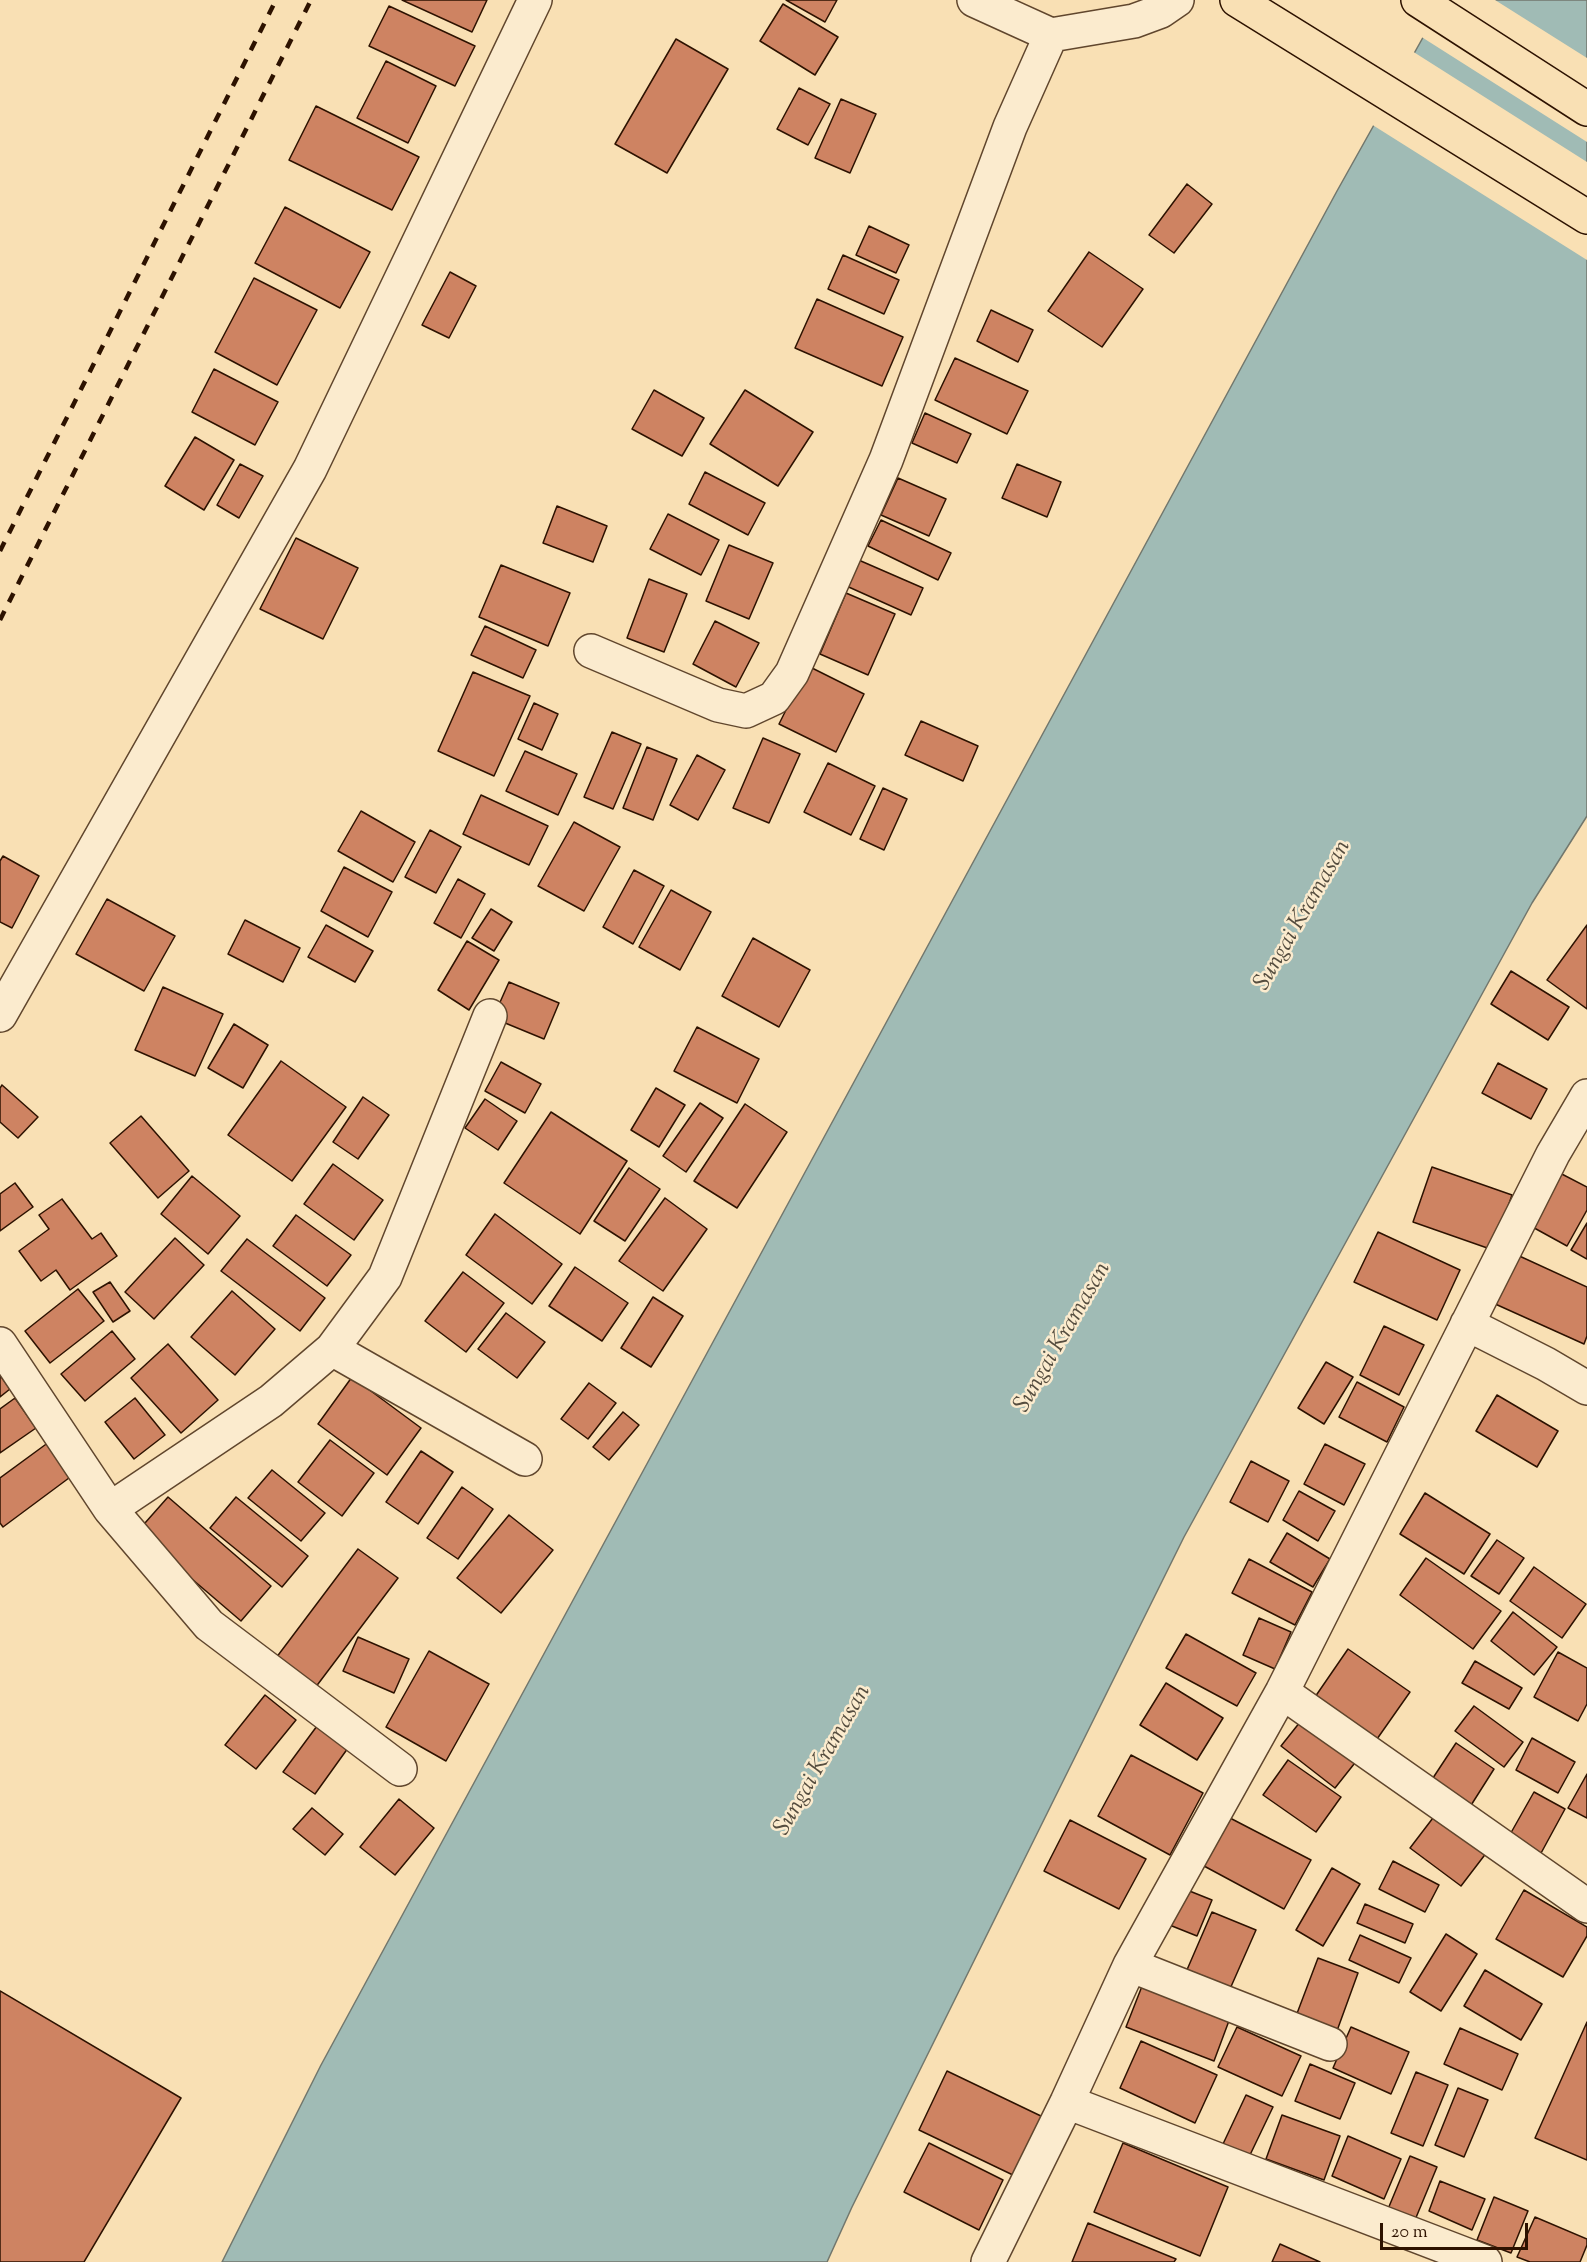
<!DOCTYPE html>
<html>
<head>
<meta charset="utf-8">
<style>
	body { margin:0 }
	#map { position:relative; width:1587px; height:2262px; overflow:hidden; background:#f9e0b4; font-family:"Sorts Mill Goudy",serif }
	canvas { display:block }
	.scale { position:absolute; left:1380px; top:2223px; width:148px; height:27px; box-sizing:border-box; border:3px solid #2d1200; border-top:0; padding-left:8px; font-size:18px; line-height:21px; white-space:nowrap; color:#2d1200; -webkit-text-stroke:4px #fbebce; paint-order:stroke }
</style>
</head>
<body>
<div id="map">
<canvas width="1587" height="2262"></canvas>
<div class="scale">20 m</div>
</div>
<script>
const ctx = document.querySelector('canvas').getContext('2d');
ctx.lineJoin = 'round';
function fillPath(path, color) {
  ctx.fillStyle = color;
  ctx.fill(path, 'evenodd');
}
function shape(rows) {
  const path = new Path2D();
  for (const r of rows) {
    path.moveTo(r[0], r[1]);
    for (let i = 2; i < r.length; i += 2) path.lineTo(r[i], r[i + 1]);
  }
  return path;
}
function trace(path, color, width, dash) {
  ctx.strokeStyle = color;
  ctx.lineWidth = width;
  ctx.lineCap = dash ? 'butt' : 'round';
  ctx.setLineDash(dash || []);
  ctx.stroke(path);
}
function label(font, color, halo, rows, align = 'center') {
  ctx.font = font + ' "Sorts Mill Goudy",serif';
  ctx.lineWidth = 5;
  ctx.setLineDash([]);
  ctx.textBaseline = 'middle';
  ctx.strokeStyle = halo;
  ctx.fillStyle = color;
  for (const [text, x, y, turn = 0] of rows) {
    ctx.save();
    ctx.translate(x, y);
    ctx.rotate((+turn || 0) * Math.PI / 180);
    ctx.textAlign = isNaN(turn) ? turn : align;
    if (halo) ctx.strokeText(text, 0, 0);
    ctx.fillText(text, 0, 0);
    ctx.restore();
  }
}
const water = shape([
	[1444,0,1587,0,1587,816,1532,903,1184,1537,852,2207,827,2262,222,2262,321,2065,1337,191,1444,0]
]);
const pier = shape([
	[1440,0,1495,0,1587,58,1587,142,1420,36],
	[1412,51,1587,162,1587,260,1371,124]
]);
const building = shape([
	[402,0,487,0,472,32,402,0],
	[786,0,837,0,825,22,786,0],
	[783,4,838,37,815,75,760,41,783,4],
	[389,6,475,46,455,86,369,46,389,6],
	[676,39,728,69,667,173,615,144,676,39],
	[386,61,436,86,408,143,357,118,386,61],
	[799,88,830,104,808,145,777,129,799,88],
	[841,99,876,114,850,173,815,158,841,99],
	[316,106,419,157,392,210,289,160,316,106],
	[1187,184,1212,204,1174,253,1149,235,1187,184],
	[285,207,370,252,340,308,255,263,285,207],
	[869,226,909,245,896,273,856,255,869,226],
	[1089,252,1143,289,1102,347,1048,311,1089,252],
	[843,255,899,280,884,314,828,289,843,255],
	[450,272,476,286,449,338,422,325,450,272],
	[254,278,317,310,277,385,215,352,254,278],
	[817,299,903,337,882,386,795,348,817,299],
	[991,310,1033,330,1018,362,977,341,991,310],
	[955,358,1028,391,1007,434,935,400,955,358],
	[214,369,278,402,255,445,192,412,214,369],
	[654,390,704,418,682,456,632,429,654,390],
	[745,390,813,432,778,486,710,444,745,390],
	[925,413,971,434,957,463,912,443,925,413],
	[195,437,234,460,204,510,165,486,195,437],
	[240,464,263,476,239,518,217,505,240,464],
	[1017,464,1061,482,1047,517,1002,498,1017,464],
	[705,472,765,503,748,535,689,504,705,472],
	[898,478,946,499,929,536,881,515,898,478],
	[557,506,607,526,593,562,543,543,557,506],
	[668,514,719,540,701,575,650,549,668,514],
	[881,520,951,553,938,580,868,546,881,520],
	[296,538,358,568,323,639,260,609,296,538],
	[729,545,773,563,749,619,706,601,729,545],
	[854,558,923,588,911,615,842,584,854,558],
	[501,565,570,593,548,646,479,617,501,565],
	[649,579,687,594,664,652,627,638,649,579],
	[846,593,895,614,868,675,820,654,846,593],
	[715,621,759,643,736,687,693,664,715,621],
	[485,626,536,650,523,678,471,655,485,626],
	[808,666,864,694,836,752,779,724,808,666],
	[473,672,530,696,494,776,438,751,473,672],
	[534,703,558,714,542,750,518,739,534,703],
	[921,721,978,746,963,781,905,755,921,721],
	[612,732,641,744,613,809,584,797,612,732],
	[763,738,800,754,769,823,733,808,763,738],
	[647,747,677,759,653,820,623,808,647,747],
	[525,751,577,774,558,815,506,791,525,751],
	[697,755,725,770,698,820,670,805,697,755],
	[828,763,875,786,851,835,804,812,828,763],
	[883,788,907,799,884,850,860,839,883,788],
	[481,795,548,826,529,865,463,834,481,795],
	[361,811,415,842,393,882,338,851,361,811],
	[574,822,620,847,584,911,538,886,574,822],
	[430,830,461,847,436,893,405,877,430,830],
	[3,856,39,876,12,928,0,922,0,861,3,856],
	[344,867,392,892,368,937,321,911,344,867],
	[634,870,664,886,633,944,603,927,634,870],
	[458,879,485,894,461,938,434,923,458,879],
	[671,890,711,912,680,970,639,947,671,890],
	[107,899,175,936,144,991,76,954,107,899],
	[491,909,512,922,494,951,472,938,491,909],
	[245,920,300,948,283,982,228,954,245,920],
	[326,925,373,951,355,982,308,957,326,925],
	[1587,925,1587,1009,1547,980,1587,925],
	[753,938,810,970,779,1027,722,996,753,938],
	[467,941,499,960,469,1010,438,990,467,941],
	[1511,971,1569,1007,1548,1040,1491,1004,1511,971],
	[509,982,559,1003,544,1039,493,1018,509,982],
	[163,987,223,1014,195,1076,135,1050,163,987],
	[234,1024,268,1045,243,1088,208,1068,234,1024],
	[697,1027,759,1059,737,1103,674,1071,697,1027],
	[281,1061,346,1107,292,1181,228,1135,281,1061],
	[501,1062,541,1084,525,1113,485,1091,501,1062],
	[1498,1063,1547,1089,1531,1119,1482,1093,1498,1063],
	[2,1085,38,1117,18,1138,0,1122,0,1088,2,1085],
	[656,1088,685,1105,659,1147,631,1130,656,1088],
	[363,1097,389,1115,358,1159,333,1142,363,1097],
	[485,1099,517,1121,498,1150,465,1128,485,1099],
	[700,1103,723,1118,686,1172,663,1156,700,1103],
	[745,1104,787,1132,737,1208,694,1181,745,1104],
	[551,1112,627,1161,580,1234,504,1183,551,1112],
	[141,1116,189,1171,158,1198,110,1143,141,1116],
	[333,1164,383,1200,354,1240,304,1204,333,1164],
	[1432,1167,1512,1195,1493,1250,1413,1222,1432,1167],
	[629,1168,660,1189,625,1241,594,1221,629,1168],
	[1556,1171,1587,1187,1587,1210,1567,1246,1527,1224,1556,1171],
	[192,1176,240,1216,208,1254,161,1214,192,1176],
	[15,1183,33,1207,0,1231,0,1194,15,1183],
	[665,1198,707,1229,663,1291,619,1261,665,1198],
	[62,1199,92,1239,101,1233,117,1256,70,1290,56,1270,41,1281,19,1251,49,1229,39,1215,62,1199],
	[495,1214,562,1264,532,1304,466,1255,495,1214],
	[296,1215,351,1255,327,1286,273,1246,296,1215],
	[1587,1223,1587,1259,1571,1250,1587,1223],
	[1378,1232,1460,1270,1437,1320,1354,1282,1378,1232],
	[175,1238,204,1265,154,1319,125,1292,175,1238],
	[247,1239,325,1298,300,1331,221,1271,247,1239],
	[1515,1254,1587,1287,1587,1336,1584,1344,1493,1303,1515,1254],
	[575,1267,628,1303,602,1341,549,1306,575,1267],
	[463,1272,504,1303,466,1352,425,1321,463,1272],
	[110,1282,130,1311,113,1322,93,1292,110,1282],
	[78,1289,104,1321,50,1363,25,1331,78,1289],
	[232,1291,275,1329,235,1375,191,1337,232,1291],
	[653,1297,683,1316,651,1367,621,1348,653,1297],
	[506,1313,545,1342,517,1378,478,1349,506,1313],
	[1384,1326,1424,1345,1399,1395,1360,1375,1384,1326],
	[112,1331,135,1359,85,1401,61,1374,112,1331],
	[168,1344,218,1400,181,1433,131,1378,168,1344],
	[1326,1362,1353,1377,1324,1424,1298,1408,1326,1362],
	[0,1375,10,1389,0,1397,0,1375],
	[352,1377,421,1428,387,1475,318,1424,352,1377],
	[1357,1382,1404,1407,1387,1442,1339,1417,1357,1382],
	[589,1383,616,1403,588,1439,561,1419,589,1383],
	[1497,1395,1558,1431,1537,1467,1476,1431,1497,1395],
	[15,1398,36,1428,0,1453,0,1409,15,1398],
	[135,1398,165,1435,134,1459,105,1422,135,1398],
	[623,1412,639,1425,609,1460,593,1447,623,1412],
	[330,1440,374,1473,342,1516,298,1482,330,1440],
	[49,1442,73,1475,3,1527,0,1523,0,1478,49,1442],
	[1325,1444,1365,1464,1344,1505,1304,1484,1325,1444],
	[421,1451,453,1472,418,1524,386,1502,421,1451],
	[1251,1461,1289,1481,1268,1522,1230,1502,1251,1461],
	[272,1470,325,1513,301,1541,248,1498,272,1470],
	[462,1487,493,1509,458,1559,427,1538,462,1487],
	[1299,1491,1335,1511,1318,1541,1283,1520,1299,1491],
	[1425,1493,1490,1534,1464,1574,1400,1534,1425,1493],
	[168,1497,271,1586,241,1621,137,1532,168,1497],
	[236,1497,308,1556,282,1587,210,1528,236,1497],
	[509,1515,553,1550,501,1613,457,1578,509,1515],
	[1287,1533,1330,1559,1313,1587,1270,1562,1287,1533],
	[1497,1540,1524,1558,1499,1594,1471,1576,1497,1540],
	[358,1549,398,1578,315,1688,276,1658,358,1549],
	[1426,1558,1501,1611,1473,1649,1400,1595,1426,1558],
	[1249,1559,1312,1592,1295,1625,1232,1593,1249,1559],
	[1534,1567,1586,1604,1562,1638,1510,1601,1534,1567],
	[1513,1612,1557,1647,1534,1675,1491,1641,1513,1612],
	[1259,1618,1291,1632,1275,1669,1243,1655,1259,1618],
	[1186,1634,1256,1673,1237,1706,1166,1668,1186,1634],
	[358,1637,409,1659,394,1693,343,1671,358,1637],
	[1348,1649,1410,1692,1377,1739,1315,1697,1348,1649],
	[429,1651,489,1684,446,1761,386,1727,429,1651],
	[1558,1652,1587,1668,1587,1704,1578,1721,1534,1697,1558,1652],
	[1475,1661,1522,1688,1509,1709,1462,1683,1475,1661],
	[1166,1683,1223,1718,1197,1760,1140,1725,1166,1683],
	[265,1695,296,1720,256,1769,225,1745,265,1695],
	[1474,1706,1523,1742,1504,1767,1455,1731,1474,1706],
	[1304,1717,1358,1759,1335,1788,1281,1746,1304,1717],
	[317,1726,348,1748,315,1794,283,1772,317,1726],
	[1532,1738,1575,1762,1558,1793,1516,1770,1532,1738],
	[1456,1743,1494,1769,1468,1810,1429,1784,1456,1743],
	[1131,1755,1203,1793,1170,1855,1098,1816,1131,1755],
	[1288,1760,1341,1797,1316,1832,1263,1795,1288,1760],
	[1587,1774,1587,1818,1568,1808,1587,1774],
	[1534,1792,1565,1809,1540,1855,1508,1838,1534,1792],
	[399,1799,434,1828,395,1875,360,1847,399,1799],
	[312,1808,343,1834,325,1855,293,1829,312,1808],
	[1436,1814,1487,1852,1461,1886,1410,1848,1436,1814],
	[1230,1818,1311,1860,1284,1909,1204,1866,1230,1818],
	[1070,1820,1146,1859,1119,1909,1044,1871,1070,1820],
	[1393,1861,1439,1885,1425,1912,1379,1889,1393,1861],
	[1332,1868,1360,1884,1323,1946,1296,1930,1332,1868],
	[1182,1888,1212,1900,1197,1936,1167,1924,1182,1888],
	[1524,1890,1587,1927,1587,1936,1563,1977,1496,1939,1524,1890],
	[1365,1904,1413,1924,1405,1943,1357,1923,1365,1904],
	[1212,1912,1256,1930,1226,1998,1183,1979,1212,1912],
	[1446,1934,1477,1954,1441,2011,1410,1992,1446,1934],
	[1360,1935,1411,1958,1399,1983,1349,1960,1360,1935],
	[1318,1958,1358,1973,1334,2039,1293,2024,1318,1958],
	[1485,1970,1542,2004,1521,2040,1464,2006,1485,1970],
	[1146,1976,1233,2010,1214,2061,1126,2027,1146,1976],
	[0,1991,181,2098,84,2262,0,2262,0,1991],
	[1587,2022,1587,2160,1535,2138,1587,2022],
	[1237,2027,1301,2056,1282,2096,1218,2067,1237,2027],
	[1351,2027,1409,2052,1391,2094,1333,2068,1351,2027],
	[1460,2028,1518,2054,1502,2090,1444,2064,1460,2028],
	[1141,2041,1217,2075,1195,2123,1120,2088,1141,2041],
	[1310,2064,1355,2083,1340,2119,1295,2101,1310,2064],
	[947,2071,1043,2117,1015,2176,919,2130,947,2071],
	[1416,2072,1448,2085,1423,2146,1391,2133,1416,2072],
	[1458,2088,1488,2100,1464,2157,1435,2145,1458,2088],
	[1246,2095,1273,2107,1249,2157,1223,2144,1246,2095],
	[1282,2115,1340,2136,1324,2180,1266,2159,1282,2115],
	[1348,2136,1401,2159,1384,2199,1332,2176,1348,2136],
	[929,2143,1003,2180,979,2230,904,2192,929,2143],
	[1123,2143,1228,2187,1200,2256,1094,2212,1123,2143],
	[1410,2156,1437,2167,1415,2220,1388,2209,1410,2156],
	[1440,2181,1485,2199,1472,2230,1429,2211,1440,2181],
	[1494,2197,1528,2211,1511,2253,1477,2240,1494,2197],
	[1535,2217,1587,2239,1587,2245,1580,2262,1530,2262,1517,2257,1535,2217],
	[1088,2223,1176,2259,1174,2262,1072,2262,1088,2223],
	[1280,2244,1320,2262,1272,2262,1280,2244]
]);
const minor = shape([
	[1051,35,1134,21,1161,11,1177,0],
	[591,651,718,705,746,711,774,698,792,673,886,460,1010,127,1051,35,974,0],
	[0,1015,310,469,535,0],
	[1467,1324,1546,1364,1587,1388],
	[0,1344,110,1509,209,1625,400,1769],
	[332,1349,525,1459],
	[110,1509,271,1401,332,1349,385,1277,490,1016],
	[1282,1692,1587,1906],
	[1130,1965,1330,2044],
	[1067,2102,1485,2262],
	[988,2262,1067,2102,1130,1965,1282,1692,1553,1154,1587,1096]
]);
const trunk = shape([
	[1237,0,1587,217],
	[1418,0,1587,109]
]);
const rail = shape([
	[0,551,276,0],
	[0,620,311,0]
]);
const waterNames = [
	["Sungai Kramasan",1304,916,-60],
	["Sungai Kramasan",1064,1338,-60],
	["Sungai Kramasan",824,1761,-60]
];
fillPath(water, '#a0bbb5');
trace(water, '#72776d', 1.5);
fillPath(pier, '#f9e0b4');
fillPath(building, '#ce8362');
trace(building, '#2d1200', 1.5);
trace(minor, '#60462d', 36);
trace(trunk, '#2d1200', 36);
trace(minor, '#fbebce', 33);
trace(trunk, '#f9e0b4', 33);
trace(rail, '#2d1200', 4.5, [10, 10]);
label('italic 24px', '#554d3f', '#fbebce', waterNames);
</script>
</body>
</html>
